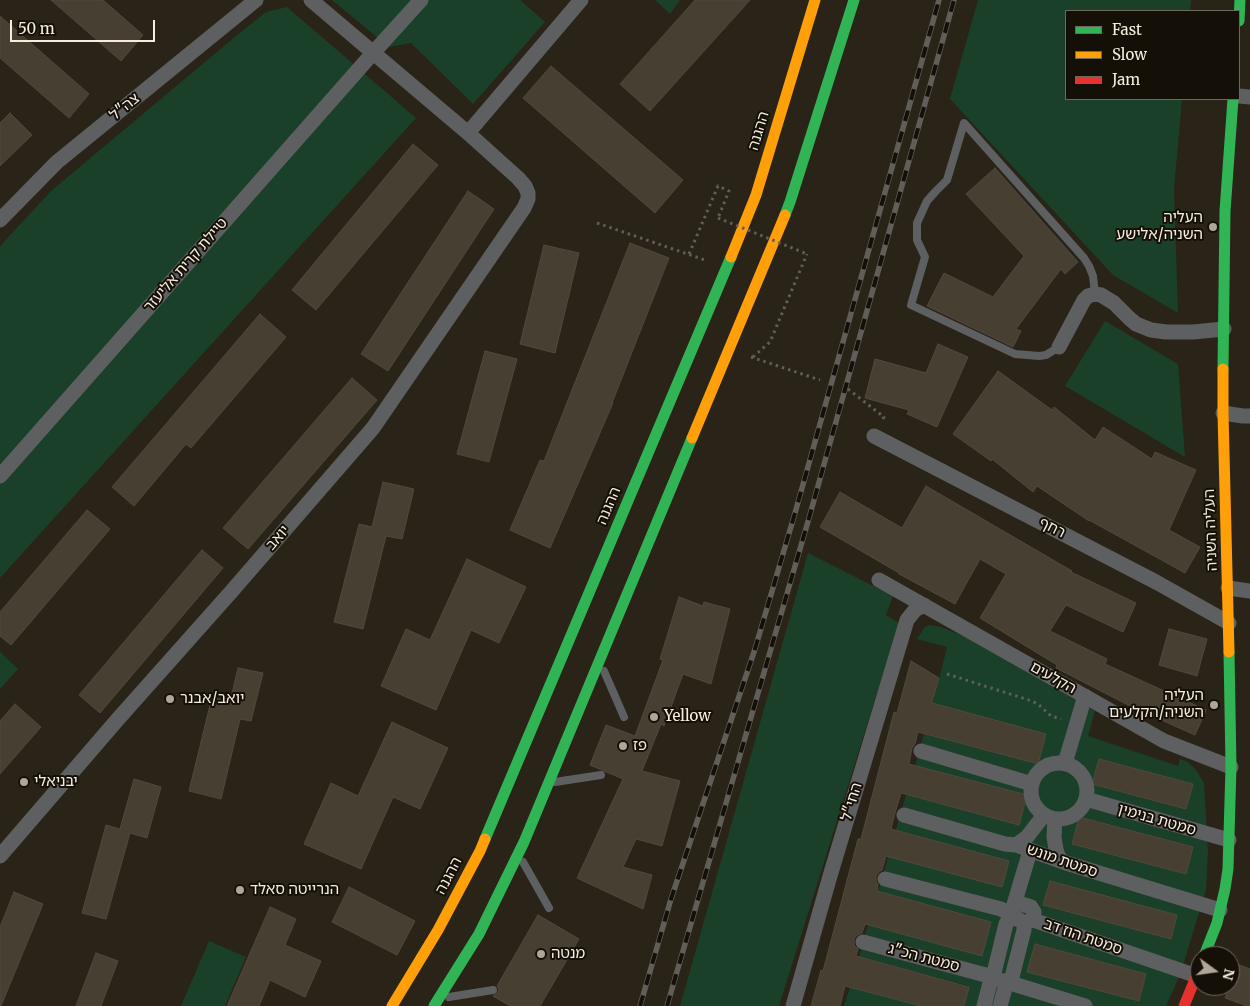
<!DOCTYPE html>
<html>
<head>
<meta charset="utf-8">
<style>
	body { margin:0 }
	#map { position:relative; width:1250px; height:1006px; overflow:hidden; background:#2a2317; font-family:Merriweather,serif }
	canvas { display:block }
	.legend { position:absolute; left:1065px; top:10px; width:175px; height:90px; box-sizing:border-box; background:#151007; border:1px solid #6f685e; margin:0; padding:6px 9px; list-style:none; font-size:15px; color:#f6ede0 }
	.legend li { display:flex; align-items:center; gap:10px; height:25px }
	.legend b { width:25px; border:1px solid #6f685e }
	.north { position:absolute; left:1190px; top:946px; width:50px; height:50px; box-sizing:border-box; background:#151007; border:1px solid #6f685e; border-radius:50%; rotate:104deg; font-size:14px; font-weight:700; line-height:20px; text-align:center; color:#f6ede0 }
	.north::after { content:''; display:block; margin:auto; width:18px; height:22px; background:#afa69a; clip-path:polygon(50% 0,100% 100%,50% 72%,0 100%) }
	.scale { position:absolute; left:10px; top:20px; width:145px; height:22px; box-sizing:border-box; border:2px solid #f6ede0; border-top:0; padding-left:6px; font-size:15px; line-height:18px; white-space:nowrap; color:#f6ede0; -webkit-text-stroke:4px #151007; paint-order:stroke }
</style>
</head>
<body>
<div id="map">
<canvas width="1250" height="1006"></canvas>
<ul class="legend">
<li><b style="height:6px;background:#30b455"></b>Fast</li>
<li><b style="height:6px;background:#ff9f0a"></b>Slow</li>
<li><b style="height:6px;background:#e5322d"></b>Jam</li>
</ul>
<div class="north">N</div>
<div class="scale">50 m</div>
</div>
<script>
const ctx = document.querySelector('canvas').getContext('2d');
ctx.lineJoin = 'round';
function fillPath(path, color) {
  ctx.fillStyle = color;
  ctx.fill(path, 'evenodd');
}
function shape(rows) {
  const path = new Path2D();
  for (const r of rows) {
    if (r.length === 3) {
      path.moveTo(r[0] + r[2], r[1]);
      path.arc(r[0], r[1], r[2], 0, 2 * Math.PI);
      continue;
    }
    path.moveTo(r[0], r[1]);
    for (let i = 2; i < r.length; i += 2) path.lineTo(r[i], r[i + 1]);
  }
  return path;
}
function trace(path, color, width, dash) {
  ctx.strokeStyle = color;
  ctx.lineWidth = width;
  ctx.lineCap = dash ? 'butt' : 'round';
  ctx.setLineDash(dash || []);
  ctx.stroke(path);
}
function label(font, color, halo, rows, align = 'center') {
  ctx.font = font + ' Merriweather,"Noto Sans Hebrew",serif';
  ctx.lineWidth = 4;
  ctx.setLineDash([]);
  ctx.textBaseline = 'middle';
  ctx.strokeStyle = halo;
  ctx.fillStyle = color;
  for (const [text, x, y, turn = 0] of rows) {
    ctx.save();
    ctx.translate(x, y);
    ctx.rotate((+turn || 0) * Math.PI / 180);
    ctx.textAlign = isNaN(turn) ? turn : align;
    if (halo) ctx.strokeText(text, 0, 0);
    ctx.fillText(text, 0, 0);
    ctx.restore();
  }
}
const green = shape([
	[332,0,520,0,545,22,473,104,411,43,389,47],
	[655,0,680,0,670,14],
	[978,0,1191,0,1190,11,1066,11,1066,99,1182,99,1174,189,1178,313,1113,275,950,99],
	[287,7,416,118,0,578,0,246,51,191,236,36,266,12],
	[1105,321,1178,364,1185,457,1065,386],
	[808,553,893,596,886,615,899,623,779,1006,680,1006],
	[930,625,941,627,968,638,1095,711,1088,736,1178,766,1180,759,1188,762,1196,770,1204,783,1208,852,1206,890,1180,975,1166,1006,964,1006,969,986,859,957,868,925,982,955,991,922,878,892,906,795,1019,824,1027,795,915,766,924,734,1037,764,1046,734,933,704,947,647,917,639,925,627],
	[1099,759,1192,784,1186,809,1092,784],
	[1079,817,1192,847,1185,874,1072,844],
	[1050,881,1171,939,1043,905],
	[1035,944,1146,974,1139,1001,1028,972],
	[0,652,18,669,0,689],
	[209,941,246,957,225,1006,181,1006],
	[850,987,921,1006,844,1006]
]);
const building = shape([
	[51,0,103,0,143,35,121,61,51,0],
	[695,0,750,0,650,111,620,84,695,0],
	[0,16,89,94,69,118,0,58,0,16],
	[551,66,683,180,655,213,523,98,551,66],
	[10,113,32,135,0,166,0,123,10,113],
	[413,144,438,165,316,310,292,290,413,144],
	[995,168,1078,262,1065,274,1061,269,1016,329,1021,331,1013,347,927,306,944,273,993,297,1024,256,966,194,995,168],
	[468,191,494,209,388,371,361,354,468,191],
	[630,243,669,258,612,403,613,403,550,548,510,530,540,460,544,461,630,243],
	[544,245,579,253,555,353,520,344,544,245],
	[260,314,286,337,191,448,186,444,134,506,112,487,260,314],
	[938,344,968,357,937,427,907,414,909,410,865,398,875,359,926,373,938,344],
	[485,351,517,359,489,462,457,454,485,351],
	[998,371,1052,410,1054,407,1095,440,1103,427,1152,459,1155,452,1196,470,1169,530,1200,547,1185,573,1089,520,1089,521,1037,486,1033,492,992,459,991,461,953,434,998,371],
	[352,378,377,400,248,549,223,528,352,378],
	[383,482,414,489,402,539,386,536,363,629,334,622,359,524,372,527,383,482],
	[926,486,1072,571,1071,572,1136,603,1123,632,1066,605,1050,631,1107,659,1105,664,1206,710,1195,735,1132,707,1056,668,1057,665,980,618,1006,574,980,559,955,604,899,574,899,573,820,527,840,492,902,528,926,486],
	[87,510,110,529,11,645,0,636,0,612,87,510],
	[202,550,223,568,100,713,79,695,202,550],
	[467,559,526,587,499,643,471,630,436,710,381,686,406,629,430,640,467,559],
	[679,597,703,606,704,602,730,609,711,684,683,674,664,726,661,724,642,771,680,781,662,846,636,839,623,867,652,875,643,909,577,878,623,779,590,765,606,725,635,736,663,660,660,659,679,597],
	[1169,629,1207,639,1197,676,1159,665,1169,629],
	[911,661,939,678,932,703,1046,734,1038,764,918,732,915,744,912,748,909,764,1027,795,1019,825,901,793,895,813,891,829,1009,861,1002,887,886,856,882,870,879,872,876,876,876,881,878,885,877,891,991,922,982,956,865,924,862,933,857,935,854,939,854,945,858,949,856,956,969,987,964,1006,921,1006,845,986,840,1006,811,1006,821,970,823,971,858,839,861,839,894,712,897,713,911,661],
	[238,668,263,673,251,721,240,719,221,799,189,791,212,697,230,702,238,668],
	[15,704,41,727,0,774,0,721,15,704],
	[392,722,448,748,420,809,393,797,361,869,304,844,331,783,358,796,392,722],
	[1099,759,1193,784,1186,809,1092,784,1099,759],
	[134,779,161,787,147,838,130,833,106,919,82,913,106,825,120,829,134,779],
	[1079,817,1193,847,1186,874,1072,844,1079,817],
	[1050,881,1177,915,1171,939,1043,905,1050,881],
	[349,887,415,921,397,955,332,922,349,887],
	[14,892,43,904,1,1006,0,1006,0,927,14,892],
	[270,907,296,919,285,945,321,961,305,997,270,980,259,1006,227,1006,270,907],
	[538,915,579,939,540,1006,510,1006,493,996,498,992,499,990,497,986,538,915],
	[1035,944,1146,974,1139,1001,1027,972,1035,944],
	[96,953,118,961,101,1006,76,1006,96,953],
	[1237,964,1250,969,1250,1006,1247,1006,1225,998,1237,964]
]);
const path = shape([
	[597,223,705,260],
	[689,254,718,186,729,191,718,218],
	[751,357,820,380],
	[753,357,770,342,807,254],
	[848,389,884,417,881,422],
	[947,674,1032,701,1039,705,1051,716,1061,719]
]);
const lane = shape([
	[1059,347,1046,355,1039,356,1015,354,911,305,925,257,917,240,917,223,927,201,936,191,947,180,964,123,1084,258,1089,266,1093,276,1095,294],
	[604,671,624,717],
	[555,782,601,775],
	[523,862,549,908],
	[449,997,493,990]
]);
const street = shape([
	[1239,96,1250,97],
	[468,133,581,0],
	[0,220,57,162,256,0],
	[1059,347,1084,300,1088,296,1095,294,1101,295,1114,303,1129,318,1136,324,1151,330,1166,332,1193,332,1224,329],
	[1223,413,1243,416,1250,416],
	[874,436,1156,582,1229,623],
	[0,476,373,53,421,0],
	[879,580,1164,741,1231,767],
	[1228,588,1250,591],
	[921,751,1032,784],
	[1065,763,1085,696],
	[1059,791,28],
	[1086,799,1229,840],
	[904,815,1005,844,1016,845,1063,862,1220,910],
	[1055,819,1054,837,1056,849,1058,856,1063,862],
	[1016,845,1027,837,1044,815],
	[0,856,118,719,231,592,373,428,524,208,528,199,528,193,525,186,518,178,468,133,311,0],
	[885,879,1001,909,1008,913,1010,918,1018,919,1024,923,1032,920,1036,921,1197,976],
	[1015,902,1031,907,1034,912,1033,920],
	[863,942,993,977,997,979,1002,981,1007,981,1010,983,1085,1006],
	[793,1006,830,876,907,620,915,610,924,605],
	[984,1006,990,983,993,977,1006,924,1010,918,1030,851],
	[1000,1006,1007,981,1012,977,1024,930,1024,923]
]);
const fast = shape([
	[1239,21,1240,0],
	[785,215,790,202,854,0],
	[1223,369,1225,211,1233,99],
	[485,839,731,257],
	[1204,956,1217,923,1225,889,1228,869,1231,767,1229,652],
	[434,1006,479,934,524,842,692,438]
]);
const slow = shape([
	[731,257,756,195,815,0],
	[1223,369,1223,413,1229,652],
	[692,438,785,215],
	[392,1006,438,930,480,851,485,839]
]);
const jam = shape([
	[1184,1006,1200,967]
]);
const rail = shape([
	[640,1006,671,899,755,649,795,513,939,0],
	[667,1006,809,518,954,0]
]);
const pathBridge = shape([
	[718,218,807,254]
]);
const markers = [
	[1213,227,5,"#afa69a"],
	[170,699,5,"#afa69a"],
	[1214,705,5,"#afa69a"],
	[654,717,5,"#afa69a"],
	[623,746,5,"#afa69a"],
	[24,782,5,"#afa69a"],
	[240,890,5,"#afa69a"],
	[541,954,5,"#afa69a"]
];
const streetNames = [
	["צה\"ל",125,107,-39],
	["ההגנה",759,131,-73],
	["טיילת קרית אליעזר",186,265,-49],
	["ההגנה",609,506,-67],
	["רחף",1052,528,27],
	["העליה השניה",1211,530,-92],
	["יואב",278,538,-49],
	["הקלעים",1053,678,29],
	["החי\"ל",852,802,-73],
	["סמטת בנימין",1157,820,16],
	["סמטת מונש",1062,861,19],
	["ההגנה",449,876,-62],
	["סמטת הוז דב",1083,937,19],
	["סמטת הכ\"ג",924,958,15]
];
const poiNames = [
	["העליה",1203,218,"right"],
	["השניה/אלישע",1203,235,"right"],
	["העליה",1204,696,"right"],
	["השניה/הקלעים",1204,713,"right"],
	["יואב/אבנר",180,699],
	["Yellow",664,717],
	["פז",633,746],
	["יבניאלי",34,782],
	["הנרייטה סאלד",250,890],
	["מנטה",551,954]
];
fillPath(green, '#1b4029');
fillPath(building, '#474032');
trace(building, '#4f493f', 1);
trace(path, '#605e5c', 3, [2.5, 4]);
trace(lane, '#5e5f60', 8);
trace(street, '#5e5f60', 15);
trace(fast, '#30b455', 11);
trace(slow, '#ff9f0a', 11);
trace(jam, '#e5322d', 11);
trace(rail, '#615e59', 5.5);
trace(rail, '#151007', 4, [11]);
trace(pathBridge, '#605e5c', 3, [2.5, 4]);
for (const [x, y, r, color] of markers) {
  const dot = new Path2D();
  dot.arc(x, y, r, 0, 2 * Math.PI);
  ctx.fillStyle = color;
  ctx.fill(dot);
  trace(dot, '#151007', 2);
}
label('15px', '#f6ede0', '#151007', streetNames);
label('15px', '#f6ede0', '#151007', poiNames, 'left');
</script>
</body>
</html>
